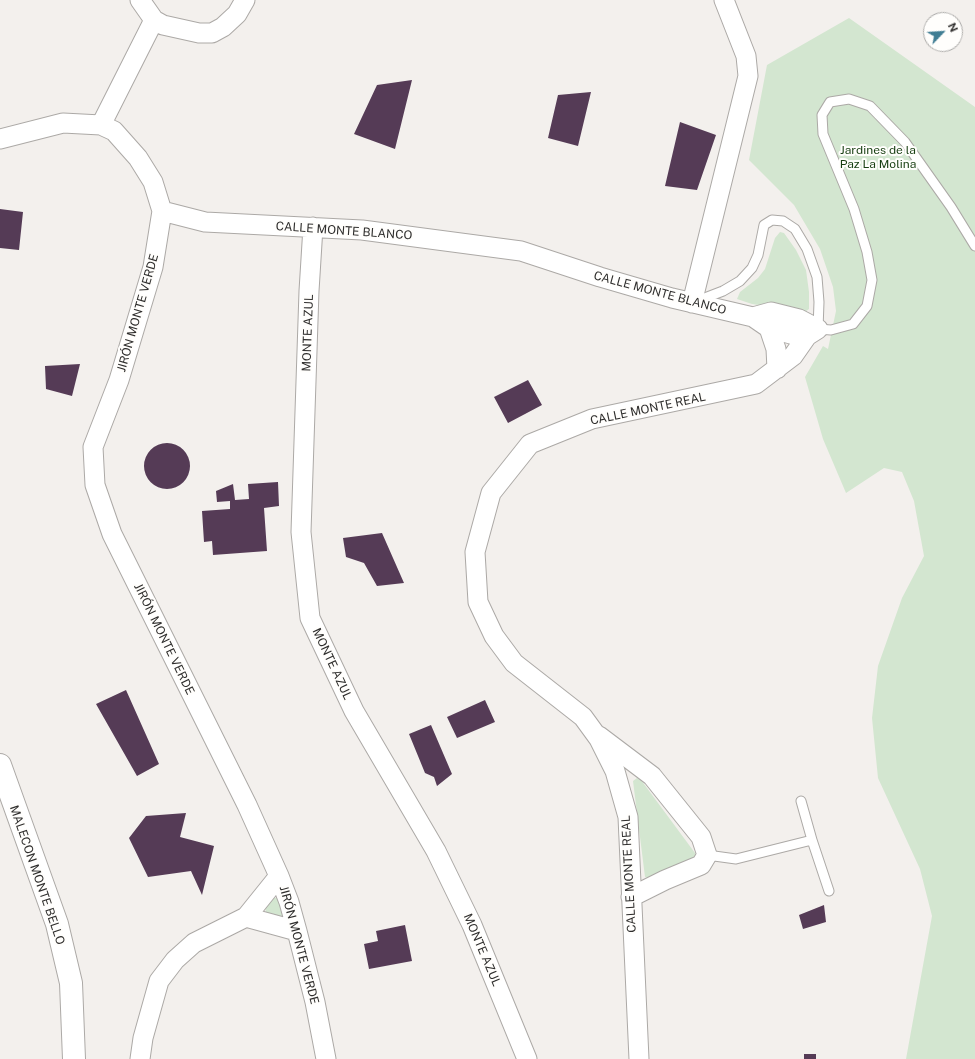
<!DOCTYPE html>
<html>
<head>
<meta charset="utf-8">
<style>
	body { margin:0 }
	#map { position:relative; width:975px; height:1059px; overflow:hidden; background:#f3f0ed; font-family:"Public Sans",sans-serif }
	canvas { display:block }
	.north { position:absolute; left:923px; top:12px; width:40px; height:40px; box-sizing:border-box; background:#fffefc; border:1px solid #acaba9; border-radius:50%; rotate:65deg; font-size:11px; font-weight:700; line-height:16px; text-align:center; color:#2f2e2d }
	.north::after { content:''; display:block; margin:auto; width:14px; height:18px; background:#407d93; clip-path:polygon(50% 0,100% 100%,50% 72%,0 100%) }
</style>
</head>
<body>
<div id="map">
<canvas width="975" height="1059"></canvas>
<div class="north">N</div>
</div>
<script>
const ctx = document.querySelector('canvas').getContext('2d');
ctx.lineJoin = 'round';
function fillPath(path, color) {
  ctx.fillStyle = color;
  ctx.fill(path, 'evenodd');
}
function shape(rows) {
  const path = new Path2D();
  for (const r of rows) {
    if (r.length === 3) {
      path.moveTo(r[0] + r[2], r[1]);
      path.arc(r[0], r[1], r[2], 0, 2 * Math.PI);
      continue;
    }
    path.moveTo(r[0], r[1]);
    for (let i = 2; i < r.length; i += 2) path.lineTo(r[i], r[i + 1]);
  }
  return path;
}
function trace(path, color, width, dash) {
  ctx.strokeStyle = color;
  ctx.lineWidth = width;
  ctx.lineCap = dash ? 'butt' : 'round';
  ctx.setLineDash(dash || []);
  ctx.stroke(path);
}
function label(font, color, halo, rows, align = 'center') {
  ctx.font = font + ' "Public Sans",sans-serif';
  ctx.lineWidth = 4;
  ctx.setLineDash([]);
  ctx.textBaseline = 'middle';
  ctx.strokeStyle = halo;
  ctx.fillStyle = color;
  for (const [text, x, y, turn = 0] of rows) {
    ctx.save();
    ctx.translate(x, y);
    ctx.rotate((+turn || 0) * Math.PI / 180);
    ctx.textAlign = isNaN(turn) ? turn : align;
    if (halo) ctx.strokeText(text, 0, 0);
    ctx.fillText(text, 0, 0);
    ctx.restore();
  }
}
const green = shape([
	[849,18,975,107,975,1059,906,1059,932,916,920,869,878,778,872,718,878,666,902,598,924,556,914,501,902,472,884,468,846,493,823,439,805,377,823,346,828,349,836,311,833,287,820,249,794,205,749,160,767,65],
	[780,232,784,233,796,250,806,270,809,292,809,309,805,312,752,304,737,299,740,292,758,278,765,269,775,238],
	[637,778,641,780,695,853,696,860,648,878,645,877,633,781],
	[272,898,279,898,283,915,281,917,268,915,266,913,265,905]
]);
const building = shape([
	[412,80,395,149,354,134,377,85],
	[591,92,578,146,548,138,558,95],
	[680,122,716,135,697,190,665,186],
	[0,209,23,212,19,250,0,248],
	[80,364,72,396,46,389,45,366],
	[528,380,542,405,508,423,494,397],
	[167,466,23],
	[278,482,279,506,264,508,267,551,213,555,212,541,204,542,202,511,230,509,230,501,217,502,216,491,233,484,235,500,249,499,248,484],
	[382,533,404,583,377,586,364,563,346,557,343,538],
	[126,690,159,764,137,776,96,704],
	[485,700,495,722,457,738,447,717],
	[431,725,452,774,437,786,434,777,425,773,409,734],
	[186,813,180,837,214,846,202,895,191,871,148,877,129,838,146,816],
	[824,905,826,922,803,929,799,915],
	[405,925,412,961,369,969,364,944,378,941,376,931],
	[804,1054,816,1054,816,1059,804,1059]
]);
const service = shape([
	[697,301,723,291,740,281,752,268,758,255,764,225,772,220,783,221,795,229,807,249,817,277,819,302,818,329,831,330,853,324,867,306,872,280,867,252,854,209,823,134,822,115,830,102,849,99,870,106,905,142,951,207,975,246],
	[801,801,812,840],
	[707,855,736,859,812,840,829,891]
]);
const minor = shape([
	[140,0,154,20,163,25,199,33,212,33,223,27,237,14,245,0],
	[101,125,154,20],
	[0,139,63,123,101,125,114,131,138,158,153,182,162,211,153,267,119,380,93,447,95,485,112,534,247,805,279,876,289,902,297,931,315,1002,326,1059],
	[162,211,205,222,362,230,521,251,600,277,672,298,753,317,769,328,798,336,807,336,818,329,799,319,771,312,753,317],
	[313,227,309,291,301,532,310,618,354,711,436,851,472,925,527,1059],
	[692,303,748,76,746,56,724,0],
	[769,328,776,349,777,369],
	[599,736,652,776,701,837,707,855,701,865,665,880,631,897],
	[246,917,297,931],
	[140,1059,143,1038,159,981,175,960,194,943,246,917,279,876],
	[639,1059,628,817,615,771,599,739,583,717,514,663,494,636,478,602,475,552,491,493,530,444,592,419,756,384,793,356,807,336]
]);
const tertiary = shape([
	[0,765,57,924,71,983,74,1059]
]);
const parkNames = [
	["Jardines de la",878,150],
	["Paz La Molina",878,164]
];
const streetNames = [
	["CALLE MONTE BLANCO",344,231,4],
	["CALLE MONTE BLANCO",660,293,15],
	["JIRÓN MONTE VERDE",138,313,-74],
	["MONTE AZUL",308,333,-88],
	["CALLE MONTE REAL",648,409,-12],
	["JIRÓN MONTE VERDE",164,639,64],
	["MONTE AZUL",332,664,65],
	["CALLE MONTE REAL",629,874,-93],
	["MALECON MONTE BELLO",37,875,71],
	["JIRÓN MONTE VERDE",299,945,75],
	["MONTE AZUL",482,950,67]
];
fillPath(green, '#d3e6d0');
fillPath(building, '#553b56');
trace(service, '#aca9a6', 11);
trace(minor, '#aca9a6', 21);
trace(tertiary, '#aca9a6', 24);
trace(service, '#fff', 9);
trace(minor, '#fff', 19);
trace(tertiary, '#fff', 22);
label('12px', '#173e11', '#fffefc', parkNames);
label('12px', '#2f2e2d', '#fffefc', streetNames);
</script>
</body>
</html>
